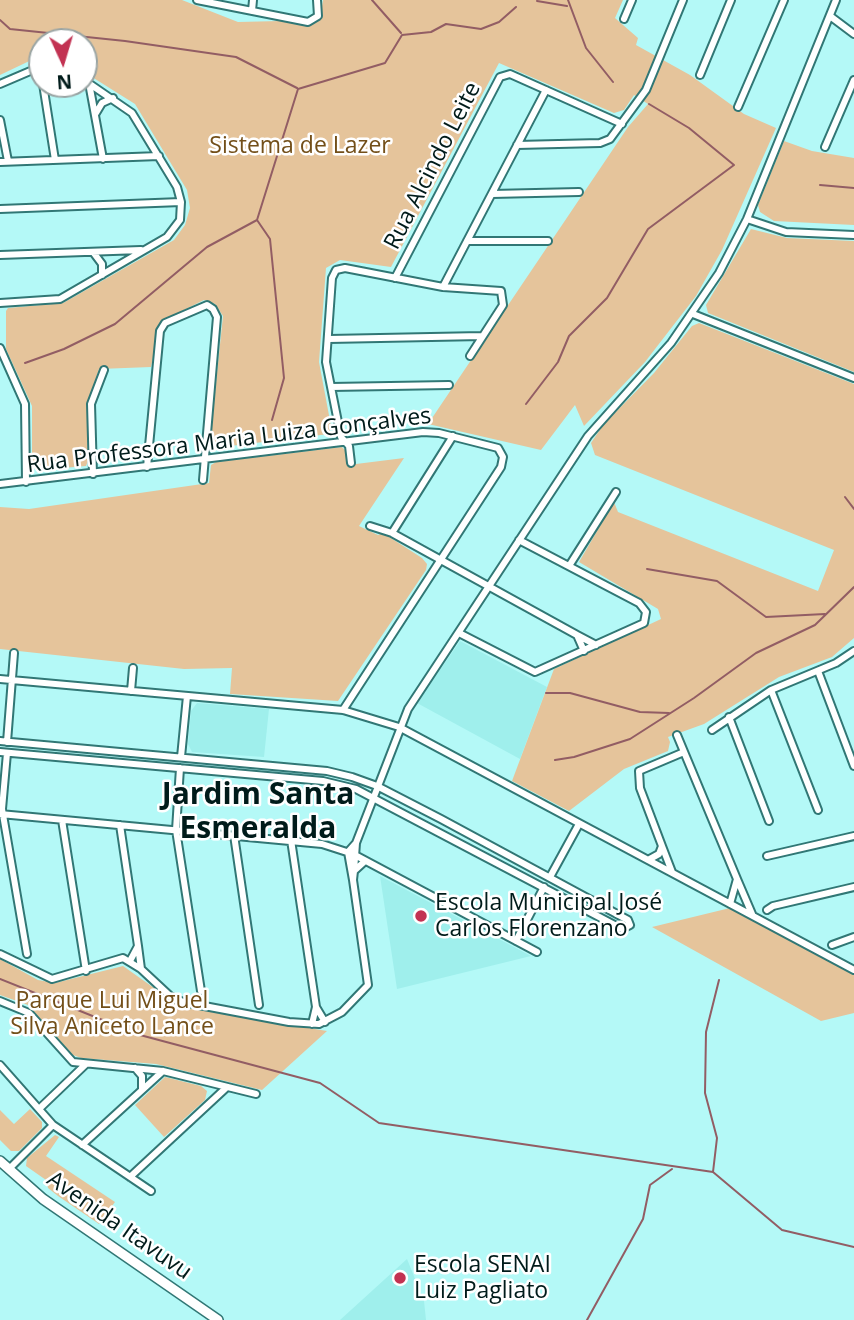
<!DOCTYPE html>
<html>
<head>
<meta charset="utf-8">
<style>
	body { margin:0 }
	#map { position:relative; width:854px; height:1320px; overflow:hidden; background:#b4f9f7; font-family:"Open Sans",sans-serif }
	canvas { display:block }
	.north { position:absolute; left:28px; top:28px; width:70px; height:70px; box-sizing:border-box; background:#fff; border:2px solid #99a4a3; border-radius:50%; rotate:176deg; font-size:19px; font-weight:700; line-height:28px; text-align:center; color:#001b1a }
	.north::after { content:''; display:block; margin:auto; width:24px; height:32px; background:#c23252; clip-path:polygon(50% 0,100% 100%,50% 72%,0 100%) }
</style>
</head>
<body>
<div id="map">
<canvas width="854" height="1320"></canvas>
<div class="north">N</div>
</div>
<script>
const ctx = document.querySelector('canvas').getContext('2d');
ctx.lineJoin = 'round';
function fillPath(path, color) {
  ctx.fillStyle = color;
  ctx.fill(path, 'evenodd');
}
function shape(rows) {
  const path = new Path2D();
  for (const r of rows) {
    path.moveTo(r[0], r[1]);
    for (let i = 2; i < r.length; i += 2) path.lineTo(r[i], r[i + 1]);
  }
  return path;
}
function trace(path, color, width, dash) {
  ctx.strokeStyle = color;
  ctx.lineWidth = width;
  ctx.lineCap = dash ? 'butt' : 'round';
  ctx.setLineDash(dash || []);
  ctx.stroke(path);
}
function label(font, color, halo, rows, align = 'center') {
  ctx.font = font + ' "Open Sans",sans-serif';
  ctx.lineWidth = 5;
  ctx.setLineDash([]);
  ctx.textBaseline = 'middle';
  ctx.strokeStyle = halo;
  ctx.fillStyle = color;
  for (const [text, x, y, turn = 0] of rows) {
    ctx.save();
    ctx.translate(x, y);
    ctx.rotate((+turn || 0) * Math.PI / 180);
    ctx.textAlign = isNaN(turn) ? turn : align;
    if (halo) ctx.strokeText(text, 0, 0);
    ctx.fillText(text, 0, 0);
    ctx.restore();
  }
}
const built = shape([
	[460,641,547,687,520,759,417,703],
	[197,703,269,709,264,757,192,752,188,744,191,711],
	[380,876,531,956,397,989],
	[407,1259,424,1301,426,1320,340,1320]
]);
const green = shape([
	[0,0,182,0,238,22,280,21,305,26,320,18,323,0,623,0,615,18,638,38,636,45,690,75,744,114,776,128,722,250,696,296,645,362,584,426,575,405,541,450,428,424,628,127,648,104,634,95,624,110,614,113,499,63,391,267,340,260,326,268,319,362,331,426,329,434,214,448,210,440,223,316,215,304,204,300,160,322,151,367,99,369,87,405,88,461,86,466,40,470,32,466,32,406,6,349,6,311,8,308,63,303,174,240,185,225,190,208,187,190,135,104,84,72,84,42,42,42,42,55,0,75],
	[784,141,812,151,854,158,854,225,774,221,760,212,758,205],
	[751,229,787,238,854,241,854,372,708,313,706,305],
	[699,323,854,384,854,638,832,657,779,677,704,724,668,737,670,742,668,751,624,769,569,811,512,781,554,669,661,619,658,609,579,562,614,502,618,512,818,591,834,550,595,455,591,443,603,425,654,373,692,326],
	[342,447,345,450,348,465,404,458,359,526,378,535,383,533,422,558,427,564,426,570,338,701,230,694,232,668,184,669,0,649,0,507,29,509,209,483,211,465,216,462],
	[730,908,854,975,854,1013,821,1021,652,927],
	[0,959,38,980,55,983,123,966,181,1007,327,1031,262,1090,156,1064,81,1058,73,1055,28,1005,0,995],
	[165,1077,201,1086,207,1091,205,1100,164,1137,135,1105],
	[30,1109,42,1122,42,1128,19,1151,11,1151,0,1140,0,1110,14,1124],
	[55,1135,59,1137,46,1156,115,1202,99,1224,58,1196,48,1188,46,1180,26,1166,27,1158]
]);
const stream = shape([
	[372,0,401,33],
	[568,0,586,48,613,82],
	[537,1,567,6],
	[0,20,10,29,125,41,236,57,297,88],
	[820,185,854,188],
	[25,363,64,349,115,324,207,247,257,220],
	[526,404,558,362,569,336,607,298,648,229,734,165,689,128,649,104],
	[272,420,284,378,270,239,257,220,298,89,385,63,402,35,431,32,446,24,481,29,499,22,516,7],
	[845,497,854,509],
	[647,569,717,581,766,617,825,614],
	[546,693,570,693,640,712,669,713],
	[555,760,574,757,630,739,694,698,756,653,815,625,854,587],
	[0,979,140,1035,320,1083,379,1123,713,1172,782,1230,854,1247],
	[713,1172,717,1138,705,1093,706,1032,719,980],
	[587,1320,643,1219,650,1185,672,1169]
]);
const minor = shape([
	[197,0,308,22,318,16,317,0],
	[252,11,253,0],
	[830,16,854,34],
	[624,19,632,0],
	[700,75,731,0],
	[89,83,103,159],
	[0,84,42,66],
	[43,84,55,160],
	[738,107,784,0],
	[96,113,102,103,113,98],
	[0,120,8,161],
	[517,145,600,143,610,139,646,90,683,0],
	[825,147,854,80],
	[0,162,159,156],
	[492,194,579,192],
	[0,209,181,202],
	[747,219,786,232,854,235],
	[467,241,548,241],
	[93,252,102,264,102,275],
	[0,255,141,250],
	[395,278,500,77,510,74,622,124],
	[443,287,546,90],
	[0,303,60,299,167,237,180,220,181,202,177,187,132,113,84,80],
	[693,314,854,378],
	[329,339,482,336],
	[0,348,25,404,26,482],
	[331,387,449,385],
	[351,463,349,446,341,437,326,362,332,278,336,270,345,268,443,287,501,291,503,305,470,356],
	[147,467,160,331,165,323,207,305,213,309,217,317,203,480],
	[93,474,91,404,104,370],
	[0,484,423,432,439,433,498,448,503,457,501,467,343,710],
	[370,526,392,533,577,635],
	[392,533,453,436],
	[569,566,616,492],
	[459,633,535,672,644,623,646,612,639,603,519,540],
	[584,651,577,635,596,645],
	[818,671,854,766],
	[0,679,343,710,399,727,854,970],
	[771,690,818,810],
	[131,691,133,668],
	[729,717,769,821],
	[712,730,771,690,836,663,854,651],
	[677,735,737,879],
	[0,741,327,771,352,777,377,786,441,819,628,920,630,925,622,929,356,789,323,781,0,752],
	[7,742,14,653],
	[7,753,2,809,27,954],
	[181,757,187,696],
	[180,768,176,830,201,991],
	[0,814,322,844,353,854,537,952],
	[62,820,86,971],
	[120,825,138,946],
	[234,835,259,1005],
	[291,840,316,1007],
	[356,843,408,709,588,436,671,343,719,273,747,219,836,0],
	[662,846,640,788,639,771,684,752],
	[767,856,854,836],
	[648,860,659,854,662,846,672,872],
	[354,871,356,843,348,852,353,880,354,871,365,861],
	[550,877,579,824],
	[730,904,737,879,752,914],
	[767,910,773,906,854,887],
	[516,941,544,887],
	[832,945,854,937],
	[0,954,52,979,123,958,141,969,170,996,183,1002,289,1022,319,1024,342,1012,368,985,353,880],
	[130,961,138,946,141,969],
	[0,1001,29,1013,73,1062,163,1071,256,1094],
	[312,1024,316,1007,325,1022],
	[0,1065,53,1125,151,1191],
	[135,1068,142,1076,142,1089],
	[39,1109,86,1064],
	[82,1145,163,1071],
	[9,1169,53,1125],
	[130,1177,227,1087]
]);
const secondary = shape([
	[0,1161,43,1199,218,1320]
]);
const markers = [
	[421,916,7,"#c23252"],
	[400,1278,7,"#c23252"]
];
const parkNames = [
	["Sistema de Lazer",300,146],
	["Parque Lui Miguel",112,1001],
	["Silva Aniceto Lance",112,1027]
];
const streetNames = [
	["Rua Alcindo Leite",433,166,-63],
	["Rua Professora Maria Luiza Gonçalves",229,441,-7],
	["Avenida Itavuvu",119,1226,35]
];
const poiNames = [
	["Escola Municipal José",435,903],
	["Carlos Florenzano",435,929],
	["Escola SENAI",414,1265],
	["Luiz Pagliato",414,1291]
];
const districtNames = [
	["Jardim Santa",258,795],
	["Esmeralda",258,829]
];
fillPath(built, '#9fefec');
fillPath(green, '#e5c49b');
trace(stream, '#925d64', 2);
trace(minor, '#317775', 10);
trace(secondary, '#317775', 12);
trace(minor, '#fff', 6);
trace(secondary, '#fff', 9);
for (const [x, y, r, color] of markers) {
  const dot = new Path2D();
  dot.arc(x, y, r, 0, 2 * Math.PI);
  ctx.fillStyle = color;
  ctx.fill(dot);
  trace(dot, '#fff', 2.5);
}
label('23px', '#734f19', '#fff', parkNames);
label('23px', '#001b1a', '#fff', streetNames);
label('23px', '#001b1a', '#fff', poiNames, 'left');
label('bold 30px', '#001b1a', '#fff', districtNames);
</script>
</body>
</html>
